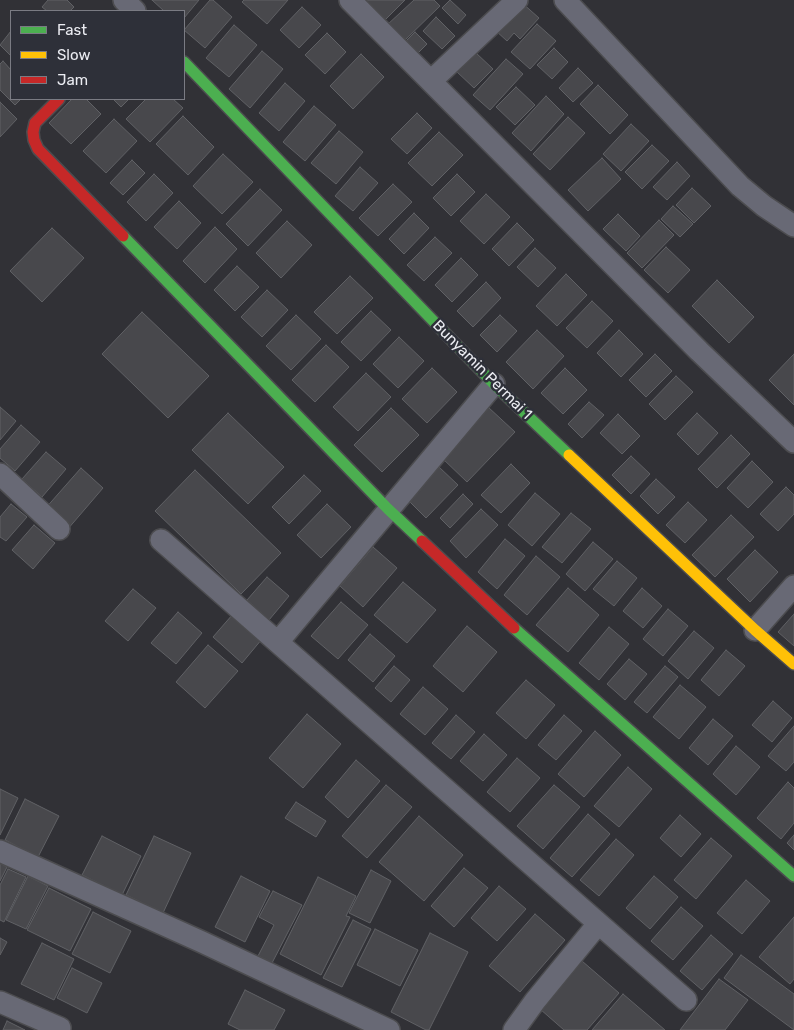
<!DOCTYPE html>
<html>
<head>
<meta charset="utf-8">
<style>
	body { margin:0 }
	#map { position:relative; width:794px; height:1030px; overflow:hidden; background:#313136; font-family:Rubik,sans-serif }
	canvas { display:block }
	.legend { position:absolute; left:10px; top:10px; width:175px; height:90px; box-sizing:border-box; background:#2e3039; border:1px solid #7a7b83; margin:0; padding:6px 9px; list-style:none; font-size:15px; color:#ebecf2 }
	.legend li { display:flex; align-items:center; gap:10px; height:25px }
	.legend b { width:25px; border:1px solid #7a7b83 }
</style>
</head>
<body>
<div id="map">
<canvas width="794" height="1030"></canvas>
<ul class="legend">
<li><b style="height:6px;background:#4caf50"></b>Fast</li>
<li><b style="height:6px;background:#ffc107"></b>Slow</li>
<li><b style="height:6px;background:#c62828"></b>Jam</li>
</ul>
</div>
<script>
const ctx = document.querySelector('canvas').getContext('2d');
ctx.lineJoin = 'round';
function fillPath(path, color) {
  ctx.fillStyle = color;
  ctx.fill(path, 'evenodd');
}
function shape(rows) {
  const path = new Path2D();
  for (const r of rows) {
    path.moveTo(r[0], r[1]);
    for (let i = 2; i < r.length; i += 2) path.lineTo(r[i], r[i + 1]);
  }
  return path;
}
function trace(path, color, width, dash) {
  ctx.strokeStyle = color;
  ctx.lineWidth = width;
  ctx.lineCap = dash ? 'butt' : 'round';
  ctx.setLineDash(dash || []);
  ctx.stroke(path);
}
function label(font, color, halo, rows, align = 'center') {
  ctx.font = font + ' Rubik,sans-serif';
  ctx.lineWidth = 5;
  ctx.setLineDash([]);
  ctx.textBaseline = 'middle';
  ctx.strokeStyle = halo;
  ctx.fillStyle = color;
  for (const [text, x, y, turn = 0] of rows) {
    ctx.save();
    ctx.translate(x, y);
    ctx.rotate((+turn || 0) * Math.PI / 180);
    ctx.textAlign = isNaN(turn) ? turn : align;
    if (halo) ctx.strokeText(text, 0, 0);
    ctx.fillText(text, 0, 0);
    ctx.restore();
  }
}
const building = shape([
	[48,0,67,0,74,7,70,11,47,11,42,7,48,0],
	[152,0,199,0,184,18,184,11,164,11,152,0],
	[210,0,213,0,232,17,205,48,184,30,210,0],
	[244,0,288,0,267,24,242,2,244,0],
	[365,0,405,0,385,20,365,0],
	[414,0,434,0,440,6,403,42,387,25,414,0],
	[450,0,466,15,458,24,442,8,450,0],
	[521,2,539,18,520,39,514,33,507,41,495,30,521,2],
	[302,7,321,25,299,48,280,30,302,7],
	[436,17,455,36,442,49,423,31,436,17],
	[537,24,556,41,530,69,511,52,537,24],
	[234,25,257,45,229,77,206,58,234,25],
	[11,31,11,56,0,45,11,31],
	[415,32,427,44,415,56,403,44,415,32],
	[327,33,346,52,325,74,305,55,327,33],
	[554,48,568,62,552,79,537,65,554,48],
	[262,51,283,69,250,108,229,89,262,51],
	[475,52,493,69,474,88,456,71,475,52],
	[361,54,384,77,353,109,330,86,361,54],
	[506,59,523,74,490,110,473,95,506,59],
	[3,61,11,70,11,99,21,99,15,105,0,90,0,64,3,61],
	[578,68,593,83,573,102,559,88,578,68],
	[285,83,305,101,279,131,259,113,285,83],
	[598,85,628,115,610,134,580,104,598,85],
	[516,87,535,105,515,125,496,107,516,87],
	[546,96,564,114,531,151,512,133,546,96],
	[72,99,86,99,101,114,71,144,49,123,72,99],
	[113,99,129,99,121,107,113,99],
	[146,99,173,99,183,108,150,142,126,119,146,99],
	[0,102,17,119,0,137,0,102],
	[314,106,336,125,305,161,283,142,314,106],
	[417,113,432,128,407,154,391,139,417,113],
	[183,116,214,147,188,175,156,144,183,116],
	[568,117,585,133,550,170,533,154,568,117],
	[114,119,137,141,106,173,83,151,114,119],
	[631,124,649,141,621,171,603,154,631,124],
	[339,131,363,152,336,184,311,163,339,131],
	[439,132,463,155,432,186,408,163,439,132],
	[652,145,669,161,642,189,625,172,652,145],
	[223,154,253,182,222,214,193,186,223,154],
	[602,158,621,179,588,211,568,190,602,158],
	[132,160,145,173,123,195,110,183,132,160],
	[677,162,690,176,667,200,653,187,677,162],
	[360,167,378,183,353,211,335,196,360,167],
	[154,174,173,193,146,221,127,202,154,174],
	[457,174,475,192,451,216,433,198,457,174],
	[393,184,412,202,378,236,359,218,393,184],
	[692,188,711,206,694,223,676,205,692,188],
	[260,189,282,210,248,246,226,224,260,189],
	[486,194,510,217,484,244,460,221,486,194],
	[179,201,201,223,177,249,154,227,179,201],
	[673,206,693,224,680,237,661,219,673,206],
	[414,213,429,228,404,254,389,239,414,213],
	[618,214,640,236,626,251,603,229,618,214],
	[659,220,674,235,642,268,627,253,659,220],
	[287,221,312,245,281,278,256,253,287,221],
	[517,223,534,240,509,266,492,249,517,223],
	[215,227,237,249,205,283,183,261,215,227],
	[52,228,84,258,42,302,10,271,52,228],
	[435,237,452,253,424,281,407,265,435,237],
	[666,247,690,270,668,293,644,270,666,247],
	[535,248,556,268,538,287,517,267,535,248],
	[461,258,478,275,452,302,435,285,461,258],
	[237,266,259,287,235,311,214,290,237,266],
	[566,274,587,295,557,326,536,306,566,274],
	[350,276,373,298,337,334,314,312,350,276],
	[717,280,754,317,729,343,692,306,717,280],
	[486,282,501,298,473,327,457,311,486,282],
	[267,290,288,310,262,337,241,317,267,290],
	[592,301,613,321,587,348,566,328,592,301],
	[371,311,391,330,361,361,341,342,371,311],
	[142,312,209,376,168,418,102,354,142,312],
	[296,315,321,339,291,370,266,346,296,315],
	[500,315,517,331,497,352,480,335,500,315],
	[537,330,564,356,533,389,506,362,537,330],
	[619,330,643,354,621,377,597,353,619,330],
	[399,337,424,361,398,388,373,364,399,337],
	[326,345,349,367,315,402,292,380,326,345],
	[655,354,672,371,646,397,629,380,655,354],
	[794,354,794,405,769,380,794,354],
	[432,368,457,392,427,423,402,399,432,368],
	[565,368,587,390,563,414,541,393,565,368],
	[366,373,391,397,358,431,333,407,366,373],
	[676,376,693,392,665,420,649,404,676,376],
	[589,402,604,415,582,438,568,424,589,402],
	[0,407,16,421,0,440,0,407],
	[488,407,515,432,467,482,441,457,488,407],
	[391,408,419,435,382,472,354,445,391,408],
	[228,413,284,467,248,504,192,450,228,413],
	[697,413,718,433,698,455,677,434,697,413],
	[618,414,640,436,622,454,600,433,618,414],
	[21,425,40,442,15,471,0,458,0,449,21,425],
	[731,435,750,454,717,488,698,469,731,435],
	[46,452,66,469,42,497,22,479,46,452],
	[631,456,650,474,631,494,612,475,631,456],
	[752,461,773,482,748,508,727,488,752,461],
	[511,464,530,483,501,513,481,495,511,464],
	[439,467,458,485,426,518,407,499,439,467],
	[81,468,103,488,67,530,44,510,81,468],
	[195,470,281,553,241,594,155,511,195,470],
	[304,475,321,491,289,524,272,507,304,475],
	[656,479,675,497,658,514,640,496,656,479],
	[786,487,794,495,794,514,778,531,760,514,786,487],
	[535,493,560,514,532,546,508,525,535,493],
	[463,494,473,504,450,528,440,518,463,494],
	[688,502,707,520,685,543,666,525,688,502],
	[11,504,27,517,6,541,0,537,0,517,11,504],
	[327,504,351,527,321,558,297,535,327,504],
	[481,509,498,525,466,558,450,541,481,509],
	[571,513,591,529,562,563,542,547,571,513],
	[731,515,754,537,715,577,692,555,731,515],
	[34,525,55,543,33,569,12,550,34,525],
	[505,539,525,556,497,589,478,572,505,539],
	[593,542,613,559,585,591,566,574,593,542],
	[373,547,397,568,363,607,340,586,373,547],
	[755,550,778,572,750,602,727,579,755,550],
	[536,556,560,577,527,615,504,595,536,556],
	[617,561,637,578,614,606,593,589,617,561],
	[267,577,289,596,269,620,247,600,267,577],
	[403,582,436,610,407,643,374,615,403,582],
	[568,588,599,615,568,652,536,625,568,588],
	[642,588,662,606,643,628,623,611,642,588],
	[133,589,156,608,128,641,105,621,133,589],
	[341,602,368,625,338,659,311,636,341,602],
	[668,609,688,626,663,656,643,639,668,609],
	[178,612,202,633,176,664,151,643,178,612],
	[233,614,262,639,242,663,213,637,233,614],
	[794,614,794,646,778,632,794,614],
	[467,626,497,652,463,692,433,666,467,626],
	[609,627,629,644,599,680,579,663,609,627],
	[694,631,714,648,688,679,668,661,694,631],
	[370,634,395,656,373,682,348,660,370,634],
	[208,645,238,671,205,708,176,682,208,645],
	[726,650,745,666,719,696,701,680,726,650],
	[629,659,647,674,625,700,607,684,629,659],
	[394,666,410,680,391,702,375,688,394,666],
	[665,666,678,677,647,713,634,702,665,666],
	[526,680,555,705,526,739,496,713,526,680],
	[680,685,706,707,679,739,653,717,680,685],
	[423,687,448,709,425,735,400,714,423,687],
	[773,701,792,718,772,742,752,725,773,701],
	[307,714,341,744,303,788,269,758,307,714],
	[456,715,475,732,451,759,432,743,456,715],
	[564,715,582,731,556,760,538,745,564,715],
	[713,719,733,736,708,765,689,748,713,719],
	[794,726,794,762,786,771,768,756,794,726],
	[595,731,621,755,584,797,558,774,595,731],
	[484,734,507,755,483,781,460,761,484,734],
	[736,746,760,767,736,795,713,774,736,746],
	[517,758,540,778,510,812,487,792,517,758],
	[356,760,380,781,348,818,325,797,356,760],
	[628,767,652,789,619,827,594,806,628,767],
	[788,782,794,788,794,823,781,839,757,818,788,782],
	[386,785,412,807,367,858,342,836,386,785],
	[554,785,580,807,543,849,517,826,554,785],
	[0,789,18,798,0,835,0,789],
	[25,799,59,816,38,857,5,840,25,799],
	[296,802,326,821,316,837,285,818,296,802],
	[588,814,610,834,572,877,550,858,588,814],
	[680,815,701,834,681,857,660,838,680,815],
	[419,816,463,855,424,901,379,862,419,816],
	[794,835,794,850,787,843,794,835],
	[102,836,141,856,122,895,82,875,102,836],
	[154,836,191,853,163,913,126,895,154,836],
	[711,838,732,856,696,899,674,880,711,838],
	[616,839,634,855,599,896,580,880,616,839],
	[0,863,7,867,0,881,0,863],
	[464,868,488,888,454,927,431,906,464,868],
	[8,869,26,877,4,922,0,920,0,885,8,869],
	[371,870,391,881,370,923,349,913,371,870],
	[28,876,48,886,26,929,6,920,28,876],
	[241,876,270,891,245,942,215,927,241,876],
	[654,876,678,897,650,929,626,908,654,876],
	[318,877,356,896,346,916,350,917,321,975,280,954,318,877],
	[746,880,770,901,742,934,717,913,746,880],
	[499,886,526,909,497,941,471,918,499,886],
	[49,888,91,909,70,951,27,930,49,888],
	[273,891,302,905,272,963,258,956,274,925,259,917,273,891],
	[681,907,703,926,673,960,651,941,681,907],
	[93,912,131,931,110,973,72,954,93,912],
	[535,914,565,940,520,992,489,966,535,914],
	[794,917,794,979,790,984,759,957,794,917],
	[353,920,371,929,342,987,323,978,353,920],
	[375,929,418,950,400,986,357,965,375,929],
	[430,933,468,952,429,1030,426,1030,391,1012,430,933],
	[711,935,733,954,702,990,680,971,711,935],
	[0,938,7,942,0,955,0,938],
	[42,943,74,959,54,1000,21,984,42,943],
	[741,955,794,994,794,1030,724,978,741,955],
	[582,961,619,993,587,1030,564,1030,540,1009,582,961],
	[72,968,102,983,87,1013,57,998,72,968],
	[719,979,748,1000,725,1030,680,1030,719,979],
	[245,990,285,1010,274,1030,240,1030,228,1024,245,990],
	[623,994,665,1030,592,1030,623,994],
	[7,1021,25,1030,3,1030,7,1021]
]);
const street = shape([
	[124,0,135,11],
	[350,0,699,351,794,442],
	[565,0,740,186,764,206,794,226],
	[431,81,517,0],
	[0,474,59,529],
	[161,540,686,1000],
	[755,630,794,586],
	[278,642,494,384],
	[0,851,202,942,389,1030],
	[0,1002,60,1028],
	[514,1030,535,1001,598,924]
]);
const fast = shape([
	[184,62,494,384,569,455],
	[123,236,388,509,422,541],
	[514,628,794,876]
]);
const slow = shape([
	[569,455,755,630,794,664]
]);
const jam = shape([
	[59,99,35,123,33,132,34,140,38,149,123,236],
	[422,541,514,628]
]);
const streetNames = [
	["Bunyamin Permai 1",482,370,45]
];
fillPath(building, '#48484c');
trace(building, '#606165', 1);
trace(street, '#4c4c4f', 24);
trace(fast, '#4c4c4f', 14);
trace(slow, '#4c4c4f', 14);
trace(jam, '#4c4c4f', 14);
trace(street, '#686975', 21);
trace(fast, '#4caf50', 11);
trace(slow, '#ffc107', 11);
trace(jam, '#c62828', 11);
label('15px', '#ebecf2', '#2e3039', streetNames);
</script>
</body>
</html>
